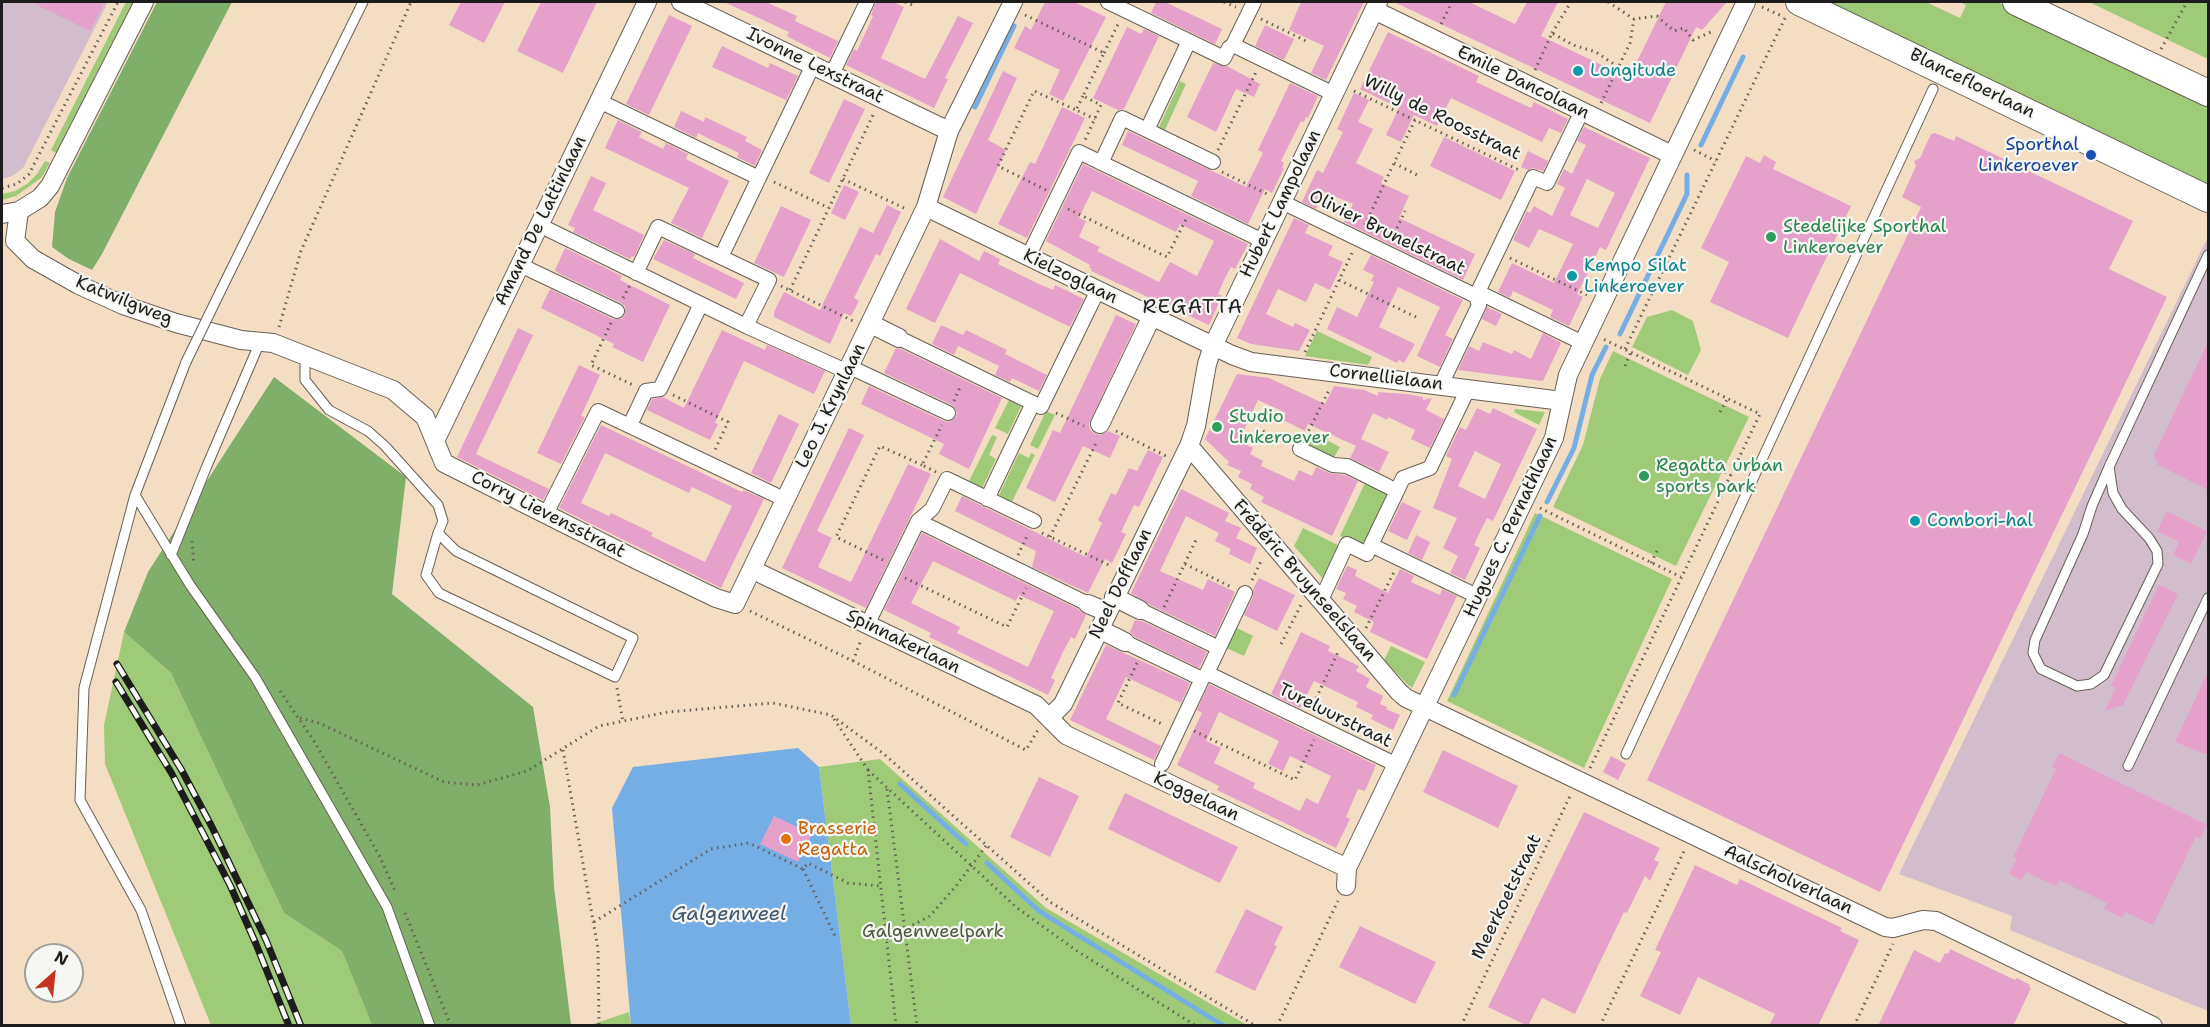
<!DOCTYPE html>
<html>
<head>
<meta charset="utf-8">
<style>
	body { margin:0 }
	#map { position:relative; width:2210px; height:1027px; overflow:hidden; background:#f3dec3; font-family:"Shantell Sans",sans-serif }
	canvas { display:block }
	.frame { position:absolute; inset:0; border:3px solid #1c1c1c; pointer-events:none }
	.north { position:absolute; left:24px; top:943px; width:60px; height:60px; box-sizing:border-box; background:#f6f6f2; border:2px solid #9f9f9c; border-radius:50%; rotate:27deg; font-size:16px; font-weight:700; line-height:24px; text-align:center; color:#1c1c1c }
	.north::after { content:''; display:block; margin:auto; width:21px; height:27px; background:#c8321e; clip-path:polygon(50% 0,100% 100%,50% 72%,0 100%) }
</style>
</head>
<body>
<div id="map">
<canvas width="2210" height="1027"></canvas>
<div class="frame"></div>
<div class="north">N</div>
</div>
<script>
const ctx = document.querySelector('canvas').getContext('2d');
ctx.lineJoin = 'round';
function fillPath(path, color) {
  ctx.fillStyle = color;
  ctx.fill(path, 'evenodd');
}
function shape(rows) {
  const path = new Path2D();
  for (const r of rows) {
    path.moveTo(r[0], r[1]);
    for (let i = 2; i < r.length; i += 2) path.lineTo(r[i], r[i + 1]);
  }
  return path;
}
function trace(path, color, width, dash) {
  ctx.strokeStyle = color;
  ctx.lineWidth = width;
  ctx.lineCap = dash ? 'butt' : 'round';
  ctx.setLineDash(dash || []);
  ctx.stroke(path);
}
function label(font, color, halo, rows, align = 'center') {
  ctx.font = font + ' "Shantell Sans",sans-serif';
  ctx.lineWidth = 4.5;
  ctx.setLineDash([]);
  ctx.textBaseline = 'middle';
  ctx.strokeStyle = halo;
  ctx.fillStyle = color;
  for (const [text, x, y, turn = 0] of rows) {
    ctx.save();
    ctx.translate(x, y);
    ctx.rotate((+turn || 0) * Math.PI / 180);
    ctx.textAlign = isNaN(turn) ? turn : align;
    if (halo) ctx.strokeText(text, 0, 0);
    ctx.fillText(text, 0, 0);
    ctx.restore();
  }
}
const industrial = shape([
	[2,2,108,2,23,168,12,176,2,179],
	[2208,237,2208,1011,2010,930,2012,916,1899,874]
]);
const green = shape([
	[126,2,133,2,56,153,51,150],
	[1818,2,1926,2,1960,18,1966,5,1959,2,1997,2,2208,103,2208,189],
	[2089,2,2208,2,2208,59],
	[1180,81,1186,84,1164,132,1158,129],
	[45,161,50,163,41,178,16,196,2,200,2,194,15,191,27,184,37,174],
	[1672,310,1693,321,1701,350,1688,375,1632,347,1647,317],
	[1317,331,1372,357,1368,365,1305,356],
	[1613,351,1749,417,1676,566,1553,507,1583,445,1600,379],
	[1012,394,1024,400,1008,434,995,428],
	[1515,409,1545,412,1539,425,1514,412],
	[1046,411,1055,415,1038,449,1030,445],
	[1311,432,1340,447,1332,461,1304,447],
	[992,435,997,437,989,455,996,459,982,488,969,481],
	[1019,453,1029,458,1031,453,1035,455,1012,502,999,495],
	[1366,481,1390,493,1364,547,1340,536],
	[1535,513,1672,579,1584,768,1447,701],
	[1303,528,1342,547,1325,581,1294,546],
	[1235,627,1253,636,1244,656,1226,648],
	[124,632,171,673,284,913,342,951,372,1025,211,1025,105,764,104,725],
	[1391,646,1425,662,1412,688,1408,685,1384,660],
	[880,759,1046,908,1247,1025,851,1025,819,767],
	[629,1012,631,1025,590,1025]
]);
const forest = shape([
	[157,2,232,2,102,254,92,270,69,259,52,247,55,212,67,178],
	[274,377,406,477,392,594,533,707,550,807,554,887,571,1025,372,1025,342,951,284,913,171,673,124,632,148,572]
]);
const water = shape([
	[798,748,819,767,851,1025,631,1025,612,808,633,767]
]);
const stream = shape([
	[975,107,1014,26],
	[1701,145,1743,57],
	[1620,334,1687,194,1687,175],
	[1547,502,1574,448,1592,375,1606,347],
	[1454,695,1540,516],
	[900,784,966,844],
	[987,863,1039,911,1224,1026]
]);
const building = shape([
	[31,2,105,2,90,31],
	[461,2,505,2,484,43,449,25],
	[541,2,597,2,563,73,517,51],
	[724,2,766,2,797,16,795,21,838,41,830,58,794,40,787,36,789,32],
	[876,2,893,2,904,7,881,58,925,79,958,16,973,23,945,78,948,79,934,108,846,65,854,49,857,51,873,16,871,15],
	[1045,2,1074,2,1106,17,1063,101,1049,94,1060,70,1014,48,1025,26,1031,30],
	[1156,2,1165,2,1222,29,1215,44,1151,13],
	[1301,2,1364,2,1326,80,1311,73,1324,46,1289,30],
	[1394,2,1469,2,1515,24,1527,2,1558,2,1541,36,1629,78,1666,2,1727,2,1702,30,1696,27,1650,123],
	[669,15,692,26,649,115,626,104],
	[1265,25,1294,39,1284,60,1255,46],
	[1127,27,1141,34,1144,29,1159,36,1124,109,1118,110,1093,98],
	[1388,32,1479,76,1476,82,1518,102,1531,108,1534,102,1568,119,1561,133,1549,128,1542,142,1451,98,1437,126,1414,115,1401,142,1386,135,1399,108,1360,89],
	[722,46,768,68,770,63,798,76,786,100,712,67],
	[1213,63,1227,66,1260,84,1254,97,1236,89,1216,132,1187,117],
	[1003,71,1017,78,988,140,1006,150,976,214,943,197],
	[1290,83,1318,96,1308,118,1306,117,1304,122,1301,121,1281,161,1284,163,1282,168,1284,168,1272,193,1265,189,1248,224,1191,196,1198,181,1122,145,1128,131,1246,187,1263,153,1258,150],
	[1354,93,1369,100,1358,122,1373,129,1356,163,1384,177,1381,183,1409,196,1399,218,1475,254,1463,280,1344,222,1353,204,1324,192,1316,209,1302,202,1317,170,1323,173,1336,146,1343,132,1337,129],
	[844,99,865,109,829,183,809,173],
	[1062,107,1085,118,1027,238,998,224,1030,162,1035,164],
	[681,111,704,122,705,117,747,137,745,141,762,150,755,166,737,157,739,153,718,143,698,133,696,138,674,127],
	[618,120,642,132,639,137,663,149,666,143,688,154,686,159,729,181,702,238,671,223,689,188,605,148],
	[1584,127,1650,158,1606,250,1600,247,1587,275,1577,294,1583,297,1569,326,1550,317,1553,310,1513,291,1510,298,1498,292,1512,263,1554,283,1573,244,1539,229,1529,248,1513,240,1527,211,1530,213,1534,206,1552,216,1565,188,1557,184,1564,169,1572,174,1586,145,1577,141],
	[1587,179,1615,193,1598,228,1570,215],
	[1935,133,1954,141,1956,136,2133,221,2109,269,2167,297,1880,892,1647,780,1921,207,1902,197,1916,166,1914,161,1920,158,1931,134],
	[1444,137,1515,171,1501,200,1430,166],
	[1528,151,1548,161,1543,171,1533,168,1528,170,1521,167],
	[1764,155,1776,162,1773,169,1851,206,1788,338,1710,302,1729,262,1701,248,1746,156,1760,163],
	[1083,164,1248,244,1235,269,1231,267,1224,280,1218,294,1222,296,1209,325,1091,271,1092,269,1089,268,1090,265,1046,241],
	[1092,191,1176,232,1180,224,1214,241,1197,276,1170,262,1159,282,1097,251,1100,247,1079,237,1086,221,1079,218],
	[591,176,606,183,593,210,644,235,634,257,632,256,630,259,573,232,575,228,568,225],
	[844,185,859,192,845,220,831,213],
	[887,205,901,212,880,256,876,254,854,298,859,301,851,316,844,313,830,344,774,317,774,312,784,292,820,310,860,227,873,233],
	[781,206,811,220,784,277,754,263],
	[1294,218,1309,225,1305,233,1333,246,1328,255,1343,262,1330,290,1315,283,1306,302,1278,289,1266,314,1293,327,1295,323,1310,330,1299,351,1251,344,1237,338],
	[940,239,979,261,984,251,1000,259,998,264,1039,284,1053,290,1055,285,1084,299,1070,327,960,273,935,323,906,309],
	[664,240,695,254,693,258,744,283,736,299,653,259],
	[565,248,622,276,620,280,670,305,643,362,612,347,614,344,541,308,550,289,613,319,622,319,625,314,625,306,621,303,558,273,555,270],
	[1371,255,1463,300,1445,335,1453,339,1440,367,1417,356,1440,307,1398,287,1379,327,1415,344,1404,363,1399,360,1397,363,1327,329,1337,307,1357,317,1374,282,1371,281,1374,275,1363,270],
	[1487,307,1502,314,1496,326,1482,319],
	[1116,315,1136,324,1089,424,1090,430,1096,434,1101,435,1108,431,1120,436,1110,458,1083,446,1055,502,1026,488,1053,430,1060,433],
	[941,325,963,335,966,330,1007,350,1005,354,1047,375,1039,391,1012,378,1010,382,995,375,999,366,958,346,954,355,932,344],
	[518,328,533,335,476,454,549,489,543,500,457,457],
	[722,330,765,350,767,345,825,371,814,394,744,361,715,423,718,424,710,440,647,410,652,399,663,397,684,408],
	[1543,333,1561,343,1543,381,1458,370,1469,346,1479,351,1483,342,1512,354,1514,350,1531,359],
	[2208,342,2208,490,2158,465,2154,455],
	[896,348,901,349,1002,398,969,469,939,454,944,444,861,404,869,386,944,421,949,422,956,417,957,412,952,405,884,373],
	[579,365,600,375,581,416,585,417,561,464,537,453],
	[1237,374,1269,378,1325,404,1334,386,1364,390,1378,396,1378,392,1406,394,1423,397,1423,400,1432,398,1426,410,1444,419,1430,448,1411,439,1415,430,1388,417,1387,420,1373,413,1361,439,1389,452,1379,472,1350,458,1356,446,1308,424,1305,431,1283,420,1286,413,1258,400,1239,441,1253,448,1250,454,1263,461,1261,466,1294,481,1299,470,1312,476,1316,467,1329,473,1345,475,1358,481,1332,536,1261,502,1264,497,1250,489,1252,484,1238,477,1241,471,1227,465,1229,462,1205,439],
	[1477,408,1490,414,1493,408,1537,429,1493,521,1487,518,1480,532,1474,545,1480,548,1465,580,1450,573,1458,556,1443,548,1457,518,1433,508,1452,459,1446,456,1460,427,1466,430],
	[1475,451,1501,464,1485,499,1458,486],
	[779,414,799,424,771,483,751,473],
	[601,425,742,492,743,490,764,499,721,588,559,508],
	[605,453,689,493,692,487,732,506,705,562,651,536,653,533,611,513,609,516,581,503],
	[849,428,864,435,817,531,832,538,818,567,851,582,908,464,931,474,866,608,782,568],
	[1148,450,1163,457,1139,507,1134,505,1121,532,1126,534,1112,563,1105,559,1088,593,1032,567,1036,551,955,511,962,496,1086,557,1102,523,1098,520,1111,493,1116,495,1129,468,1137,471],
	[1181,489,1229,513,1225,521,1241,528,1236,538,1257,548,1250,564,1229,554,1231,549,1215,541,1219,533,1186,516,1160,571,1203,590,1208,579,1235,592,1215,636,1150,605,1131,593],
	[1402,502,1421,511,1407,540,1388,531],
	[2167,511,2207,531,2191,564,2173,555,2179,542,2157,531],
	[922,533,1078,609,1086,615,1075,639,1071,637,1064,650,1051,678,1055,680,1048,695,929,637,931,633,884,610],
	[933,561,1016,601,1019,595,1054,611,1028,667,957,633,960,627,911,603],
	[1416,535,1430,542,1422,560,1408,553],
	[1347,566,1357,570,1355,576,1388,593,1400,569,1414,576,1411,582,1440,595,1442,589,1457,596,1427,659,1370,632,1374,622,1354,612,1357,606,1343,599,1346,593,1336,589],
	[1259,578,1295,595,1277,631,1244,615,1253,597,1253,589],
	[2159,585,2178,594,2123,705,2105,711,2116,688,2111,686],
	[1135,620,1142,621,1207,652,1199,668,1135,637,1130,632],
	[1301,632,1330,646,1328,651,1359,666,1356,671,1370,679,1366,687,1383,696,1380,704,1387,707,1386,709,1400,715,1393,730,1371,719,1373,715,1356,707,1358,702,1314,681,1300,708,1271,694],
	[1106,645,1190,683,1181,703,1126,677,1106,719,1161,746,1154,760,1070,720],
	[2208,672,2208,755,2175,742],
	[1209,684,1376,765,1365,791,1358,789,1346,817,1350,819,1336,848,1217,790,1219,786,1177,765,1202,713,1197,710],
	[1219,712,1279,741,1268,764,1283,771,1290,756,1331,776,1318,804,1306,798,1300,811,1253,788,1255,783,1214,763,1221,748,1206,741],
	[1443,750,1518,786,1498,828,1423,792],
	[2059,753,2207,825,2200,839,2196,836,2153,925,2125,912,2122,918,2104,909,2107,903,2059,880,2056,886,2026,872,2022,880,2009,874,2017,859,2013,858,2056,769,2052,767],
	[1611,756,1626,764,1618,780,1603,772],
	[1039,777,1079,796,1050,857,1010,837],
	[1125,793,1238,847,1220,883,1108,829],
	[1584,812,1660,848,1654,860,1659,862,1650,881,1645,876,1627,913,1624,912,1575,1014,1542,998,1528,1026,1488,1007],
	[774,816,812,834,798,862,760,844],
	[1695,865,1737,885,1740,879,1842,928,1840,931,1859,940,1818,1026,1769,1026,1775,1014,1698,977,1680,1015,1640,996,1661,952,1655,950],
	[1246,909,1283,927,1274,945,1277,946,1255,991,1215,972],
	[1360,926,1436,962,1415,1004,1339,967],
	[1950,949,2015,980,2017,978,2030,985,2029,987,2031,988,2013,1026,1878,1026,1914,950,1940,963,1945,953,1948,954]
]);
const path = shape([
	[905,2,912,5,913,2],
	[1224,2,1236,7],
	[1608,2,1634,19,1657,16,1674,31,1684,28,1693,40,1711,32],
	[1762,7,1784,17],
	[1025,15,1104,53,1083,96,1101,105,1085,140],
	[1261,19,1308,42],
	[1441,24,1452,2],
	[1552,33,1571,2],
	[2161,49,2187,2],
	[1104,53,1119,22],
	[1535,70,1552,33,1573,45,1596,52,1618,67],
	[1354,91,1521,171],
	[1083,96,1076,110,1095,119],
	[1601,103,1630,43,1634,19],
	[1415,120,1394,163,1419,176],
	[1218,150,1256,72],
	[1694,150,1716,161],
	[1222,172,1267,194],
	[843,179,906,209],
	[774,182,829,208],
	[2,188,17,184,29,174,118,2],
	[1046,190,998,166,1034,91,1076,110],
	[1068,209,1167,257,1186,219],
	[1365,225,1394,163],
	[1392,239,1405,211],
	[1510,258,1587,295],
	[1339,280,1416,317],
	[781,286,853,321],
	[790,290,874,113],
	[623,298,630,285],
	[611,323,591,365,633,385],
	[279,327,301,251,411,2],
	[1625,349,1785,18],
	[1305,352,1352,253],
	[1625,366,1631,352],
	[673,395,728,422,715,450],
	[954,401,961,385],
	[1720,412,1728,398],
	[1056,413,1084,426],
	[1116,431,1166,456],
	[1263,431,1288,443],
	[1306,436,1330,388],
	[1703,462,1731,475],
	[936,472,922,465,942,425],
	[1540,508,1681,577],
	[1042,533,1111,566],
	[1050,537,1097,441],
	[192,541,194,565],
	[1018,555,1028,534],
	[883,560,836,537,880,446,922,465],
	[1651,563,1657,551],
	[1185,564,1231,587],
	[905,578,1007,627,1026,588],
	[1252,580,1262,559],
	[1164,607,1196,540],
	[750,611,853,661,1026,750,1038,730],
	[1366,628,1394,572],
	[1281,644,1302,603],
	[853,661,861,640],
	[1137,663,1118,703,1164,725],
	[617,688,623,722],
	[280,691,314,741,380,857,396,893],
	[1311,709,1339,650],
	[300,718,319,723,444,782,477,785,527,771,599,726,668,712,773,703,831,715,884,754,1050,902,1256,1026],
	[834,719,868,770,896,1026],
	[1194,731,1295,780,1314,740],
	[563,750,598,949,599,1026],
	[1590,768,1760,414,1603,339],
	[868,770,1016,907,1077,951,1196,1026],
	[887,789,917,1026],
	[803,869,836,938],
	[405,913,451,1026],
	[594,922,711,849,749,843,803,869,808,863,848,883,880,886],
	[886,939,930,916,956,886,986,846],
	[1277,1026,1338,901],
	[1461,1026,1570,796],
	[1600,1026,1685,849],
	[1854,1026,1893,944]
]);
const service = shape([
	[221,290,363,2],
	[305,354,305,380,329,410,368,431,385,446,438,505,443,521,438,533,426,575,439,593,615,677,633,638,456,551,438,533],
	[186,362,135,495,190,585,255,677,387,907,430,1026],
	[2109,467,2113,493,2122,509,2149,538,2157,551,2158,564,2104,675,2091,684,2077,686,2041,669,2033,653,2035,640,2083,534,2092,506,2109,467,2208,255],
	[135,495,84,688,80,800,141,910,181,1026],
	[171,555,206,468,260,342],
	[1626,754,1933,89],
	[2128,766,2208,598]
]);
const pedestrian = shape([
	[1108,2,1224,58,1229,48,1233,45,1254,2],
	[1233,45,1334,94],
	[832,74,867,2],
	[599,101,759,178],
	[1147,130,1189,41],
	[1101,163,1122,118,1213,162],
	[1282,202,1476,296,1484,295,1583,343],
	[539,225,746,326,848,372],
	[721,257,813,65],
	[1028,257,1079,152,1263,241],
	[520,265,617,311],
	[636,273,658,227,769,280,746,326],
	[1476,296,1533,177,1547,183,1582,111],
	[899,338,1041,407,1098,290],
	[850,367,948,413],
	[1441,385,1479,305,1476,296],
	[630,425,646,391,660,389,701,304],
	[1300,449,1333,465,1347,466,1397,491,1403,478,1430,468,1468,389],
	[1397,491,1371,545,1479,597],
	[987,499,1033,403],
	[546,514,598,411,786,500],
	[918,521,1088,604],
	[1245,593,1207,673,1397,765],
	[1321,600,1347,544,1367,554,1371,545],
	[1140,610,1219,648],
	[867,625,918,521,932,509,947,479,1034,521],
	[1125,642,1202,679],
	[1162,764,1202,679,1207,673]
]);
const minor = shape([
	[681,2,949,131],
	[1374,10,1672,155],
	[926,207,1232,355,1251,362,1562,401],
	[19,211,15,241,33,259,79,285,123,305,176,323,241,340,273,343,393,390,425,417,444,463,637,560,716,598,735,604,926,207,949,131,1013,2],
	[2,214,19,211,40,198,50,186,144,2],
	[871,324,899,338],
	[1100,424,1152,316],
	[435,441,647,2],
	[1189,446,1399,692,1406,698,1885,927,1893,928,1923,920,1936,921,2153,1026],
	[753,570,1036,705,1066,735,1347,868],
	[1114,597,1140,610],
	[1088,604,1107,612],
	[1099,629,1125,642],
	[1049,718,1063,704,1189,446,1196,426,1207,364,1213,346,1378,2],
	[1346,886,1347,868,1554,438,1568,375,1746,2]
]);
const secondary = shape([
	[1799,2,2208,199],
	[2016,2,2208,93]
]);
const rail = shape([
	[117,664,181,769,212,827,266,940,301,1026],
	[116,682,172,774,230,885,256,944,289,1026]
]);
const serviceBridge = shape([
	[186,362,221,290]
]);
const markers = [
	[1578,71,6,"#0f9aa8"],
	[2091,155,6,"#1a4fb4"],
	[1771,237,6,"#2e9e5b"],
	[1572,276,6,"#0f9aa8"],
	[1217,427,6,"#2e9e5b"],
	[1644,476,6,"#2e9e5b"],
	[1915,521,6,"#0f9aa8"],
	[786,839,6,"#e8710a"]
];
const streetNames = [
	["Ivonne Lexstraat",815,66,26],
	["Emile Dancolaan",1523,83,26],
	["Blancefloerlaan",1972,84,26],
	["Willy de Roosstraat",1442,118,26],
	["Hubert Lampolaan",1281,204,-64],
	["Amand De Lattinlaan",541,221,-64],
	["Olivier Brunelstraat",1387,233,26],
	["Kielzoglaan",1070,277,26],
	["Katwilgweg",124,301,22],
	["Cornellielaan",1386,378,7],
	["Leo J. Krynlaan",831,406,-64],
	["Corry Lievensstraat",548,515,27],
	["Hugues C. Pernathlaan",1511,527,-65],
	["Frédéric Bruynseelslaan",1304,581,49],
	["Neel Dofflaan",1121,584,-64],
	["Spinnakerlaan",903,642,26],
	["Tureluurstraat",1335,716,26],
	["Koggelaan",1196,797,25],
	["Aalscholverlaan",1788,880,25],
	["Meerkoetstraat",1507,897,-64]
];
const cultureNames = [
	["Longitude",1590,71],
	["Kempo Silat",1584,266],
	["Linkeroever",1584,287],
	["Combori-hal",1927,521]
];
const transitNames = [
	["Sporthal",2079,145],
	["Linkeroever",2079,166]
];
const leisureNames = [
	["Stedelijke Sporthal",1783,227],
	["Linkeroever",1783,248],
	["Studio",1229,417],
	["Linkeroever",1229,438],
	["Regatta urban",1656,466],
	["sports park",1656,487]
];
const foodNames = [
	["Brasserie",798,829],
	["Regatta",798,850]
];
const parkNames = [
	["Galgenweelpark",933,932]
];
const neighbourhoodNames = [
	["REGATTA",1193,308]
];
const waterNames = [
	["Galgenweel",729,915]
];
fillPath(industrial, '#d1bdcb');
fillPath(green, '#9fcb78');
fillPath(forest, '#7faf68');
fillPath(water, '#74aee4');
trace(stream, '#74aee4', 5);
fillPath(building, '#e6a1ca');
trace(service, '#676056', 11);
trace(pedestrian, '#676056', 16);
trace(minor, '#676056', 20);
trace(secondary, '#676056', 28);
trace(path, '#676056', 3, [1.5, 4.5]);
trace(service, '#fff', 9);
trace(pedestrian, '#fff', 14);
trace(minor, '#fff', 18);
trace(secondary, '#fff', 26);
trace(rail, '#1c1c1c', 7);
trace(rail, '#f6f6f2', 4.5, [14]);
trace(serviceBridge, '#676056', 11, []);
trace(serviceBridge, '#fff', 9);
for (const [x, y, r, color] of markers) {
  const dot = new Path2D();
  dot.arc(x, y, r, 0, 2 * Math.PI);
  ctx.fillStyle = color;
  ctx.fill(dot);
  trace(dot, '#f6f6f2', 2);
}
label('18px', '#1c1c1c', '#f6f6f2', streetNames);
label('18px', '#0d838f', '#f6f6f2', cultureNames, 'left');
label('18px', '#164399', '#f6f6f2', transitNames, 'right');
label('18px', '#27864d', '#f6f6f2', leisureNames, 'left');
label('18px', '#c56008', '#f6f6f2', foodNames, 'left');
label('18px', '#4a593c', '#f6f6f2', parkNames);
ctx.letterSpacing = '1.5px';
label('20px', '#1c1c1c', '#f6f6f2', neighbourhoodNames);
ctx.letterSpacing = '0px';
label('italic 20px', '#3f566c', '#f6f6f2', waterNames);
</script>
</body>
</html>
